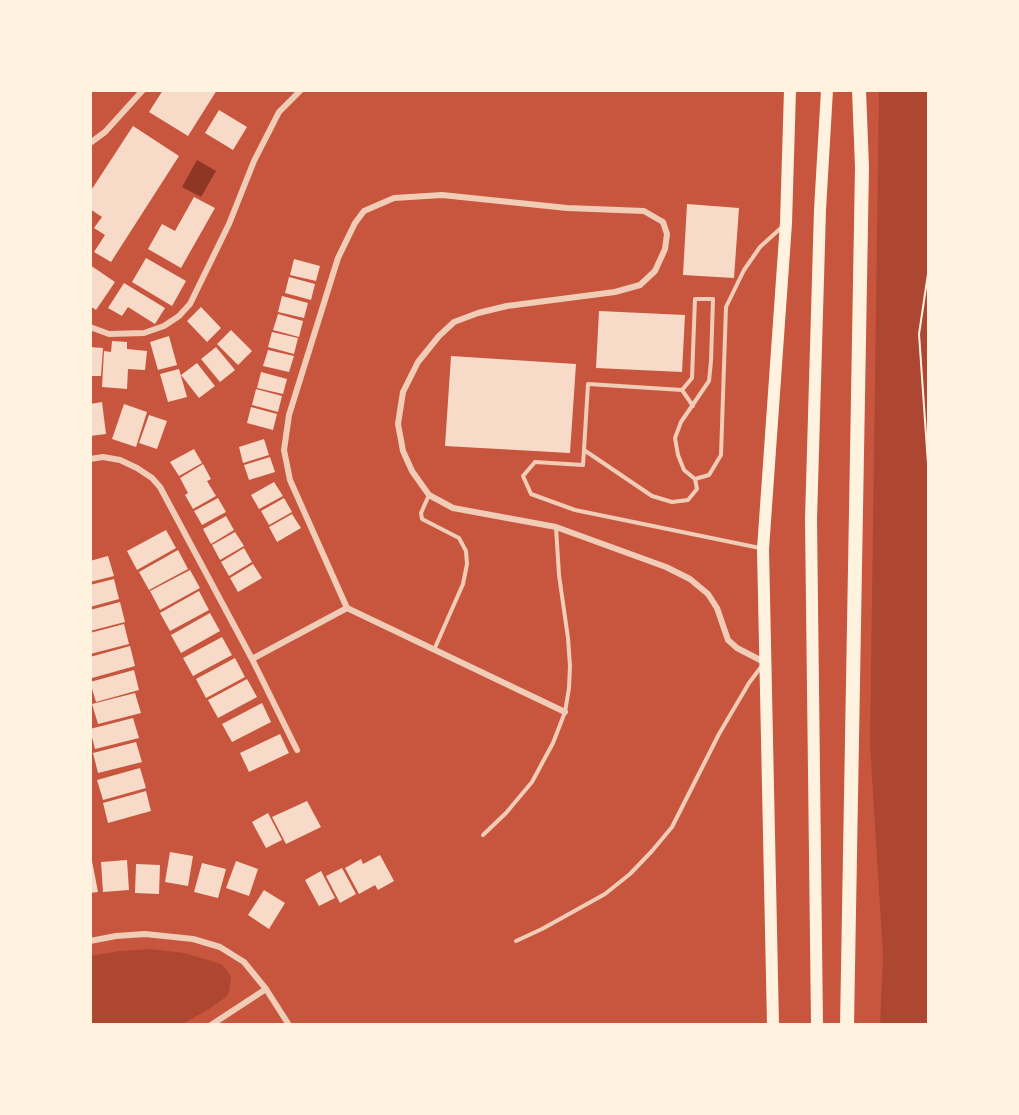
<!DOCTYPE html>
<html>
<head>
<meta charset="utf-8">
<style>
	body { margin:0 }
	#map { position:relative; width:1019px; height:1115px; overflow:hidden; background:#c8553d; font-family:Raleway,sans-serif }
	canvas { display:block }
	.frame { position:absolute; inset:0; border:92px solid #fff3e0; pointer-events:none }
</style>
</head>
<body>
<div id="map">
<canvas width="1019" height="1115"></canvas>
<div class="frame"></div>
</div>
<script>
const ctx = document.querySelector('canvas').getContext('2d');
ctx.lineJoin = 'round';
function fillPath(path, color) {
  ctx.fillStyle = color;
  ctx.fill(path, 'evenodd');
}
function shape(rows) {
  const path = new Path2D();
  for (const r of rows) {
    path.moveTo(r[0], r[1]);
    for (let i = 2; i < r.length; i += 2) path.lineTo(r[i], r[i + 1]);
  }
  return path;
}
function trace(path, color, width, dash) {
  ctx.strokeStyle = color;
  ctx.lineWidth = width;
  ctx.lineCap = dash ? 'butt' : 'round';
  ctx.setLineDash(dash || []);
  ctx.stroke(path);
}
const green = shape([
	[879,90,929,90,929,1025,880,1025,883,955,870,745],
	[150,949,184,953,221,964,227,970,231,977,229,992,226,997,209,1009,181,1025,90,1025,90,956,120,951]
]);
const water = shape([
	[197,160,216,171,201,197,182,187]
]);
const building = shape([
	[163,90,217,90,188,136,149,112],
	[219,110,247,127,233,150,205,133],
	[133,126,179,156,111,262,94,252,105,235,94,228,102,217,90,209,90,192],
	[194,197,215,208,181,268,148,249,162,224,175,231],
	[687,204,739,208,734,278,683,275],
	[146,258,186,281,172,306,132,282],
	[294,259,320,266,316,281,290,275],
	[90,265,115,282,96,310,90,306],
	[289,277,315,284,311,300,285,293],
	[124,283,165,308,155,324,128,307,122,316,108,308],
	[282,296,308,303,304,318,278,312],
	[201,307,221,328,207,342,187,321],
	[599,311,685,315,682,372,596,368],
	[278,314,303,321,299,337,273,330],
	[231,330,252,351,238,365,217,344],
	[272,332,298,338,294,354,268,347],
	[169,336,177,365,158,370,150,342],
	[112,341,127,342,127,349,147,351,145,370,128,369,127,389,102,387,104,351,111,352],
	[90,347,103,348,101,376,90,376],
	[216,347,235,370,220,382,201,359],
	[268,350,294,356,289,372,263,366],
	[451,356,576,364,570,453,445,446],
	[197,363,215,386,199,398,181,375],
	[179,369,187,397,168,402,160,374],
	[261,372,287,379,283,394,257,388],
	[256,389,282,396,278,412,252,405],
	[102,402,106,434,90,436,90,404],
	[124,404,147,412,136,447,112,439],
	[251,407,277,414,273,430,247,423],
	[149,415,167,421,157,449,139,443],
	[264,439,269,455,243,463,239,447],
	[194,449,202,463,179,476,170,462],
	[270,457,275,472,249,480,244,465],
	[203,464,211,479,207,481,216,496,193,509,185,495,188,493,180,478],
	[274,482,283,496,259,509,251,495],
	[218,498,226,512,202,525,194,511],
	[284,498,292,512,269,525,261,511],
	[292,514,301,528,277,542,269,527],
	[226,516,234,530,211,544,203,529],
	[166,530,176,548,137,570,127,551],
	[235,532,244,546,220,560,212,545],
	[244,548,252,562,229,576,221,562],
	[178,550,188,569,149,590,139,572],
	[108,556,114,576,90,582,90,561],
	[253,564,262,578,238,592,230,578],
	[190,570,200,588,160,610,150,591],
	[114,579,119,599,90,607,90,585],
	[199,591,209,610,170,631,160,613],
	[120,602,125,622,90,631,90,610],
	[210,613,220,631,181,653,171,635],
	[124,624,129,644,90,654,90,633],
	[222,637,232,655,193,676,183,658],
	[130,646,135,666,92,678,90,657],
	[235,658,245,677,206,698,196,679],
	[134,670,139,690,96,702,90,682],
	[247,679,257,697,218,718,208,700],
	[135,693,141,713,98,724,92,704],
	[262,703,271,722,232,742,222,724],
	[133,718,139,738,95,749,90,729],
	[280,734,289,753,249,772,240,753],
	[136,742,142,762,98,773,93,753],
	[140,768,146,788,103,800,97,780],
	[146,791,151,811,108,823,103,803],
	[307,801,321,827,286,844,272,817],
	[268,813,282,840,266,848,252,822],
	[170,852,193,856,188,886,165,882],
	[380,855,394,881,378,890,375,885,359,894,345,868,361,859,363,864],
	[127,860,129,890,103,892,101,862],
	[90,861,92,861,98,892,90,893],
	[236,861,258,869,249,896,226,888],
	[202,863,226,869,218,898,194,892],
	[136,864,160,865,159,894,135,893],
	[342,868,356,894,340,903,326,876],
	[321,871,335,898,319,906,305,880],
	[264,890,285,903,269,929,248,915]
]);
const path = shape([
	[929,228,928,274,919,334,929,478]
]);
const service = shape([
	[682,390,692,378,695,299,713,299,711,361,709,381,681,422,675,438,678,455,684,470,695,479,709,475,721,455,726,307,744,270,760,247,782,227],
	[682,390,588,384,584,450,652,496,672,502,688,500,697,489,695,479],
	[682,390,693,406],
	[584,450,583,465,535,462,523,476,531,494,575,510,760,548],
	[429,495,421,513,422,519,459,538,466,551,467,564,463,584,434,650],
	[483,835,506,813,532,782,553,743,565,712,569,688,570,666,568,638,559,575,556,527],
	[516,941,542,929,605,894,630,874,652,851,672,827,719,734,749,683,761,667]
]);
const minor = shape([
	[90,143,105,132,143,90],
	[90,327,109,334,144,333,164,326,179,316,190,304,229,224,254,161,279,112,301,90],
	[90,459,103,457,120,460,137,468,152,478,160,487,252,659,297,750],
	[252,659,347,608],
	[565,712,347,608,290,480,284,450,289,415,338,258,355,223,364,211,394,198,442,195,567,208,644,211,663,222,667,234,665,249,655,271,640,285,615,292,507,306,478,313,454,322,439,336,418,362,403,392,398,424,403,451,412,471,429,495,453,508,556,527,666,567,690,579,708,594,717,608,728,640,737,648,764,662],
	[90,941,116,936,145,934,193,939,220,947,244,962,266,989,289,1025],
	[211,1025,266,989]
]);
const trunk = shape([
	[773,1025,763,549,786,223,790,90],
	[817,1025,811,519,820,210,827,90]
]);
const motorway = shape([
	[847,1025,862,167,859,90]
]);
fillPath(green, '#ae4732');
fillPath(water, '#8f3625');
fillPath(building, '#f7dbc8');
trace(path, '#fff3e0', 2);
trace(service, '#f1ccb7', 4);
trace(minor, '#f1ccb7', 6);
trace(trunk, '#fff3e0', 12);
trace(motorway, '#fff3e0', 14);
</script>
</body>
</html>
